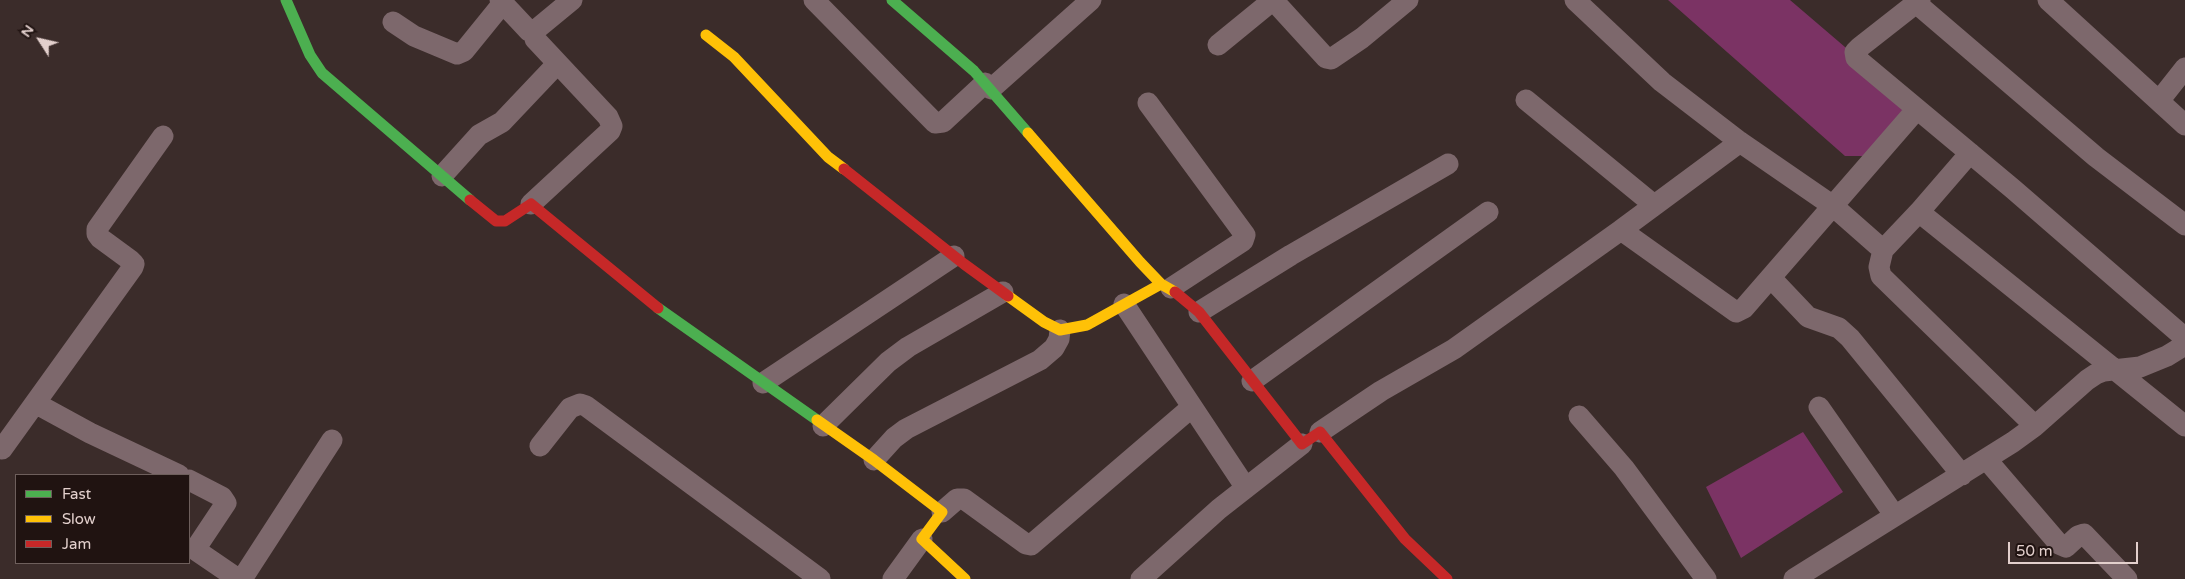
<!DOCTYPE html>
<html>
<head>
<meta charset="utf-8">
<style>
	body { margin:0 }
	#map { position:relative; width:2185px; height:579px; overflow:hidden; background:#3b2c2a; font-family:"Varela Round",sans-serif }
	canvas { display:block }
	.legend { position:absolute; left:15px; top:474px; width:175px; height:90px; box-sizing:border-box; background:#201311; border:1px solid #6e5f5c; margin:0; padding:6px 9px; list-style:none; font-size:15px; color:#e3d0cd }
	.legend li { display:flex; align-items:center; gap:10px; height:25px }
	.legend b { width:25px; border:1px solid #6e5f5c }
	.north { position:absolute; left:15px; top:15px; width:50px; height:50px; -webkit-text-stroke:4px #201311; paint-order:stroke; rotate:305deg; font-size:14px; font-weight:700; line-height:20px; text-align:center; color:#e3d0cd }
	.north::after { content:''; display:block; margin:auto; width:18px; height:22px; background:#e3d0cd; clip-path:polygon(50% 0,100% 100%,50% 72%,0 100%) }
	.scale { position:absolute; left:2008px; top:542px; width:130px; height:22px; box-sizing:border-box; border:2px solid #e3d0cd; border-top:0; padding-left:6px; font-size:15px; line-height:18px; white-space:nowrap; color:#e3d0cd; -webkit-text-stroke:4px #201311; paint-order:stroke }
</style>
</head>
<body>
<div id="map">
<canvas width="2185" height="579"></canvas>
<ul class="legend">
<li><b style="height:6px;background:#4caf50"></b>Fast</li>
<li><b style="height:6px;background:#ffc107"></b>Slow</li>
<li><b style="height:6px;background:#c62828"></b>Jam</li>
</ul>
<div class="north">N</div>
<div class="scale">50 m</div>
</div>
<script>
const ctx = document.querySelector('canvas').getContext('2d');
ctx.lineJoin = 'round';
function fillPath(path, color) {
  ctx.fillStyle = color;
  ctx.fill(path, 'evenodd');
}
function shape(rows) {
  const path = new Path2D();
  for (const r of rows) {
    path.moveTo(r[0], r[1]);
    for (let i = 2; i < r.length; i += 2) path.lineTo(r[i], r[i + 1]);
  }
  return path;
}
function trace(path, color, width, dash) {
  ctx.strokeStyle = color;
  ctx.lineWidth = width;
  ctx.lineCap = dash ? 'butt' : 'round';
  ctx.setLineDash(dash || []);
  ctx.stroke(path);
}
const water = shape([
	[1668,0,1790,0,1907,100,1899,120,1866,156,1845,156],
	[1803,432,1843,492,1741,558,1706,487]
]);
const street = shape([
	[500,0,529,31,534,33],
	[814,0,935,123,943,122,985,83],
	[1575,0,1662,82,1740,142,1833,206,1883,250,1919,212,1970,153],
	[1920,0,1860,47,1855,52,1856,58,2013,189,2185,338],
	[2048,0,2185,125],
	[1916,3,2096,157,2185,225],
	[393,22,414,36,457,54,464,51,503,3],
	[1218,45,1273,0,1326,58,1331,59,1362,38,1408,0],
	[991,89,1091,0],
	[1526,100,1654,205],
	[2159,101,2185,68],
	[1148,103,1245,235,1243,241,1171,288],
	[1740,142,1621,230,1736,312,1744,308,1917,109],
	[442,176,479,135,502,122,557,64],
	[531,204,610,131,612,126,608,117,535,39,534,33,538,28,572,0],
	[1919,212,2185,426],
	[1883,250,1879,267,1881,276,2035,426],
	[1771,278,1808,317,1839,328,1850,338,1962,475],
	[1124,304,1246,488],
	[1199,312,1291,255,1448,164],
	[1252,381,1488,212],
	[763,383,954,256],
	[35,403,90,433,179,475],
	[1819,407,1895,516],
	[1579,416,1624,468,1706,579],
	[823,426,888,362,908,347,1003,292],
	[1320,432,1381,391,1454,349,1621,230],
	[540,446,570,408,580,404,586,406,820,579],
	[0,447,2,449,133,267,134,264,130,260,100,238,97,234,97,229,163,136],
	[874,460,894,438,906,429,1040,360,1054,348,1059,339,1060,330],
	[1987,460,2059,544,2066,547,2078,536,2084,534,2127,579],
	[189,480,222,497,226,503,198,545,197,551,238,579],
	[942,512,957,499,964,499,1026,544,1031,545,1192,407],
	[242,579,332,440],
	[893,579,922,539],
	[1141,579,1219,509,1302,444],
	[1794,579,2013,442,2035,426,2087,380,2096,374,2104,371,2140,367,2167,356,2185,345]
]);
const fast = shape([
	[286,0,310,55,322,73,470,200],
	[892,0,974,71,1028,133],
	[658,308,817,420]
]);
const slow = shape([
	[706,35,734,57,828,157,844,169],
	[1028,133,1140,262,1161,284,1175,292],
	[1008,296,1044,322,1060,330,1087,325,1161,284],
	[817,420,874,460,942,512,922,539,965,579]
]);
const jam = shape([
	[844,169,964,264,1008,296],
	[470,200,496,221,505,221,531,204,658,308],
	[1175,292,1199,312,1302,444,1320,432,1405,539,1447,579]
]);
fillPath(water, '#7b3364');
trace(street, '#7d686c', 21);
trace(fast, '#4caf50', 11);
trace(slow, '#ffc107', 11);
trace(jam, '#c62828', 11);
</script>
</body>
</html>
